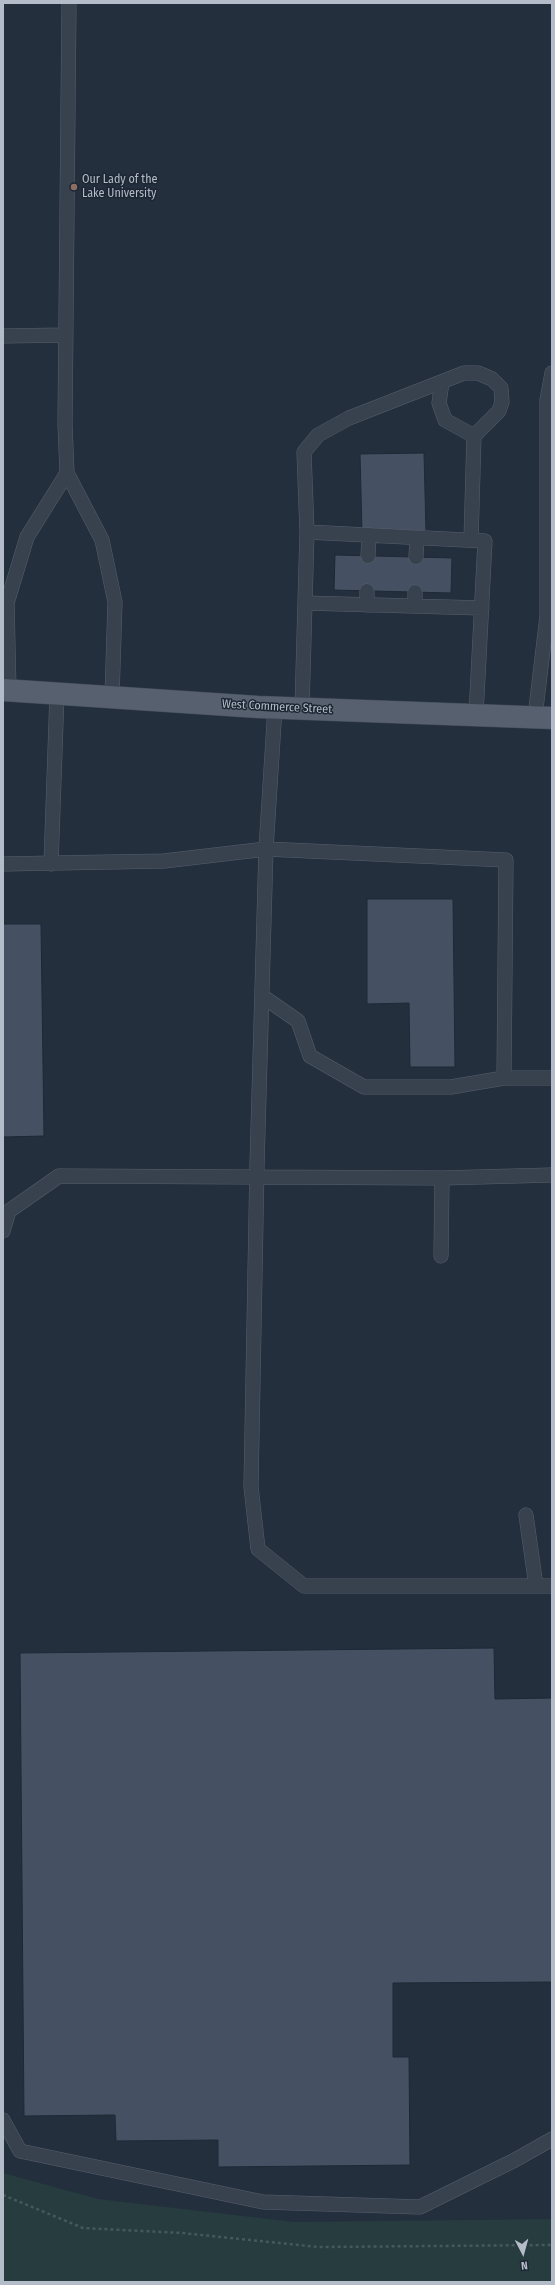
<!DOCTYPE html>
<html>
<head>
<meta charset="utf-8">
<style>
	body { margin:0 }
	#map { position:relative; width:555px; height:2285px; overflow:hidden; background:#242f3e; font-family:"Fira Sans Condensed",sans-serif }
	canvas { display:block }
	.frame { position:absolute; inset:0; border:4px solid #b4bcc9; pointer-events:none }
	.north { position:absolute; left:503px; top:2233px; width:40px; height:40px; -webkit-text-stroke:3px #1d2633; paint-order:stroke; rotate:174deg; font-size:11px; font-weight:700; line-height:16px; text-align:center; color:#b4bcc9 }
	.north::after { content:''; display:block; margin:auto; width:14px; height:18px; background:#b4bcc9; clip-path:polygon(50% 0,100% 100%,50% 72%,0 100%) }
</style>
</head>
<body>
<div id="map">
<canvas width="555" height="2285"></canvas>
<div class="frame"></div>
<div class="north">N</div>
</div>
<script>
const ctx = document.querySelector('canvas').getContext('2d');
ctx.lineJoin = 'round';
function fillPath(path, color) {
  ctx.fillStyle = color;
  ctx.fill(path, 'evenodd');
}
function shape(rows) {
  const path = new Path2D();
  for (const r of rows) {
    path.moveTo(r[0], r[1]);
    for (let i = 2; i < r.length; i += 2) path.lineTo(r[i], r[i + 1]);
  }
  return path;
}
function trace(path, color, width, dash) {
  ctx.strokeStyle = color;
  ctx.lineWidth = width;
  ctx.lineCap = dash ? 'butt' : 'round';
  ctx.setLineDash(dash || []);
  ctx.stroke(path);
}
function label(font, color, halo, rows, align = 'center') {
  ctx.font = font + ' "Fira Sans Condensed",sans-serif';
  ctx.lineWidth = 3;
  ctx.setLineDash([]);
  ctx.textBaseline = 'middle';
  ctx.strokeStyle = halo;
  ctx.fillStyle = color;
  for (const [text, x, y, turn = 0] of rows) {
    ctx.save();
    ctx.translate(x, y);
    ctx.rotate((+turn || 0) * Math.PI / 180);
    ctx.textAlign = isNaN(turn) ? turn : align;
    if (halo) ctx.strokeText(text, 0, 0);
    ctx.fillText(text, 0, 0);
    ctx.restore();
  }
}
const green = shape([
	[3,2173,98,2199,294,2222,552,2219,552,2282,3,2282]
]);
const building = shape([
	[424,453,426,531,362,533,360,454,424,453],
	[335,555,452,558,451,593,334,590,335,555],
	[367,899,453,899,455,1067,410,1067,409,1003,367,1004,367,899],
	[3,924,41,924,44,1136,3,1137,3,924],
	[494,1648,495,1699,552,1698,552,1982,393,1983,393,2057,409,2057,410,2165,218,2167,218,2140,116,2141,115,2115,24,2116,20,1653,494,1648]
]);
const path = shape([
	[3,2195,83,2228,182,2233,318,2247,552,2245]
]);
const lane = shape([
	[69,3,65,424,67,473,102,540,115,602,112,697],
	[3,336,65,335],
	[442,382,439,403,445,420,474,436],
	[307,532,304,452,318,435,349,418,464,373,478,373,492,379,501,388,502,402,499,411,474,436,471,540],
	[368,556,369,535],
	[416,557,417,538],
	[367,591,367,605],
	[415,592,415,606],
	[305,603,482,608],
	[547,616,547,400,552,373],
	[9,690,7,603,27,537,67,473],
	[275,707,266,849,257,1165,251,1487,258,1549,304,1586,552,1586],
	[302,708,307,532,485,541,476,715],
	[535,717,547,616,552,616],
	[3,864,164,861,266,849,506,860,504,1078,552,1078],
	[51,864,57,694],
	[262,996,298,1021,310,1056,364,1087,451,1087,504,1078],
	[3,1231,9,1211,59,1176,442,1178,552,1175],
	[441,1256,442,1178],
	[526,1515,536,1586],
	[3,2120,20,2151,263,2202,420,2207,515,2160,552,2139]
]);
const primary = shape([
	[3,690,258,707,552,718]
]);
const markers = [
	[74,187,4,"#8d6e63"]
];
const poiNames = [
	["Our Lady of the",82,180],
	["Lake University",82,194]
];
const streetNames = [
	["West Commerce Street",277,707,3]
];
fillPath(green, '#263c3f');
fillPath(building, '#455162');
trace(building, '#1f2835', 1);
trace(lane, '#565f6c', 15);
trace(primary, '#414a57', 23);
trace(path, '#44595c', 2.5, [3, 3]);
trace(lane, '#38414e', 14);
trace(primary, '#56606e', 22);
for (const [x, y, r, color] of markers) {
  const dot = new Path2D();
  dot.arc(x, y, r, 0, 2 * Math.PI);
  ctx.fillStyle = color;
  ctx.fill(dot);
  trace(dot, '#1d2633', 1.5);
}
label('12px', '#b4bcc9', '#1d2633', poiNames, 'left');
label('12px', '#b4bcc9', '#1d2633', streetNames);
</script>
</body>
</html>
